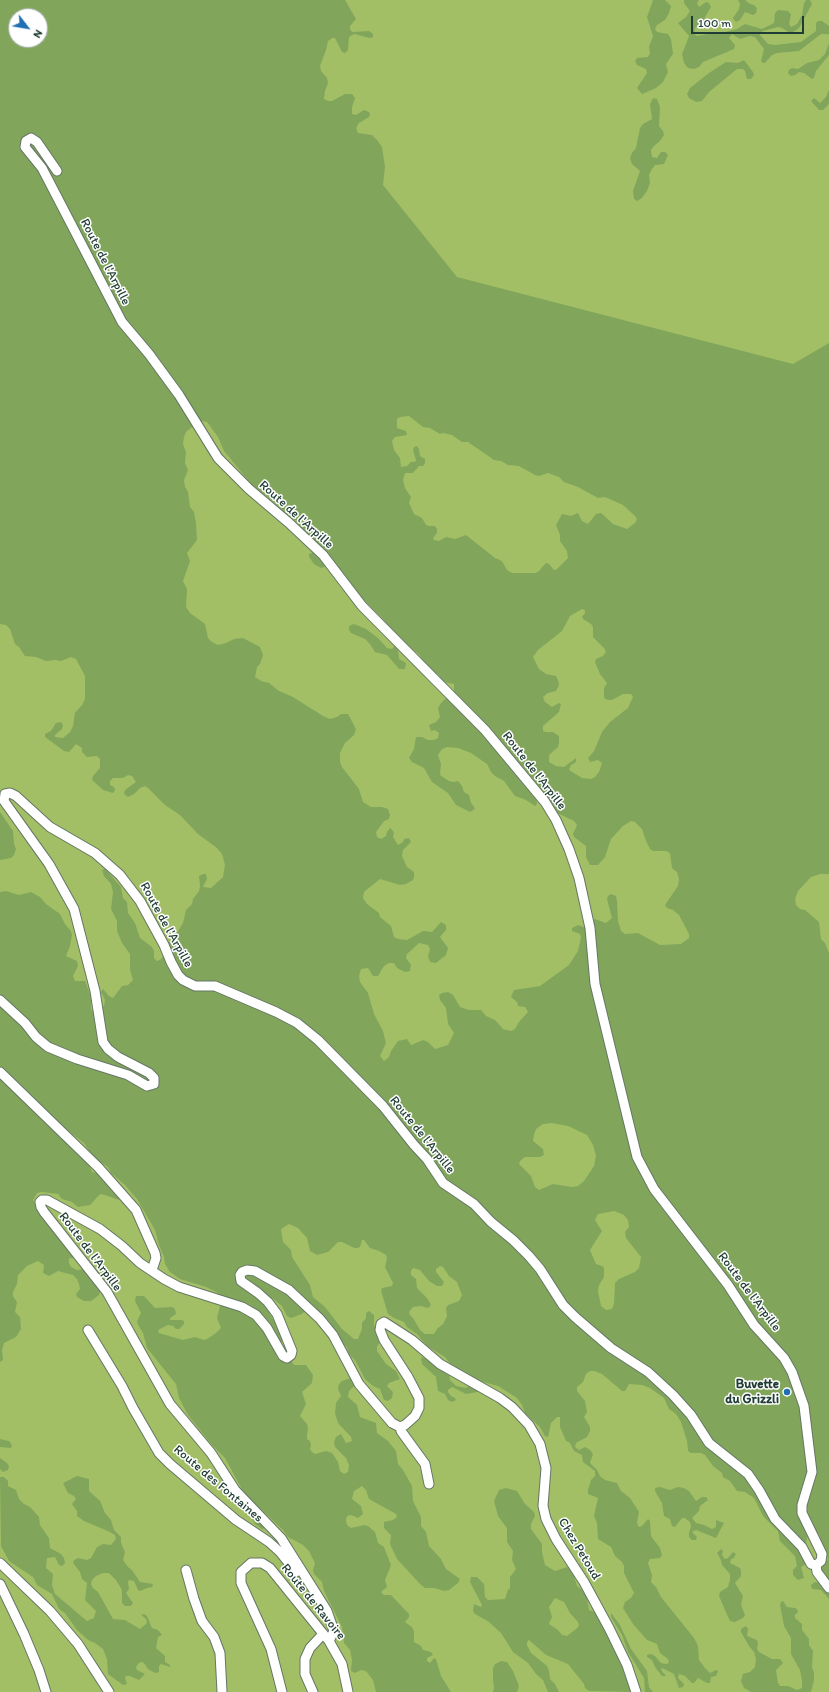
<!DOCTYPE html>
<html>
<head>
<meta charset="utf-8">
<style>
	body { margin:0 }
	#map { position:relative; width:829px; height:1692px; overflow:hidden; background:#e8e2c0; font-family:Itim,sans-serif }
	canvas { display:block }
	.north { position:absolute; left:8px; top:8px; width:40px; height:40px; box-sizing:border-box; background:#fff; border:1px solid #a5b1ae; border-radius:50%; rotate:121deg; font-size:11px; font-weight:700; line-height:16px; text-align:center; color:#1f3d34 }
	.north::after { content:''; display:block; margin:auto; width:14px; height:18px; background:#1f6fb2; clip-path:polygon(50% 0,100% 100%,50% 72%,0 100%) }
	.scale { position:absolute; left:691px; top:16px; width:113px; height:18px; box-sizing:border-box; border:2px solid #1f3d34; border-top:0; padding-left:5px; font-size:12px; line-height:14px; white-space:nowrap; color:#1f3d34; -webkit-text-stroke:3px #fff; paint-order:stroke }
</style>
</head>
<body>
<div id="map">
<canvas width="829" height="1692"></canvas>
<div class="north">N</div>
<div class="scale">100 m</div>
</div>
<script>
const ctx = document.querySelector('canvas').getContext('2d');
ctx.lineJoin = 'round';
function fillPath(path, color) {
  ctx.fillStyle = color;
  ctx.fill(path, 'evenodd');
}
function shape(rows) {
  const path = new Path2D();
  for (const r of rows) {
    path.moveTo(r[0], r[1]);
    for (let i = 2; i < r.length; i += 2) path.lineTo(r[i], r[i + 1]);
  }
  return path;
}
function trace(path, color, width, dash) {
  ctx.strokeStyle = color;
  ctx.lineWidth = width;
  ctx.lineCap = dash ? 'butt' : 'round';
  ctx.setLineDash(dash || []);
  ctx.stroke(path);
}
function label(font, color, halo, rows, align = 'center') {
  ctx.font = font + ' Itim,sans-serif';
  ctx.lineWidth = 3;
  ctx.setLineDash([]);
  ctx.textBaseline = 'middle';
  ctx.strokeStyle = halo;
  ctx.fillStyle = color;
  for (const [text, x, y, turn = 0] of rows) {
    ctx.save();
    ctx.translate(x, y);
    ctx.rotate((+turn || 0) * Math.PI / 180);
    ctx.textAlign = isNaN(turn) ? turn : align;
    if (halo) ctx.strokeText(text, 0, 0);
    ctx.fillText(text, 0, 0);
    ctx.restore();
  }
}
const green = shape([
	[0,0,829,0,829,1692,0,1692],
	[16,16,40,16,40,40,16,40]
]);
const forest = shape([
	[0,0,345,0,356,19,350,26,350,30,353,32,369,31,373,34,373,37,370,38,354,34,349,37,348,50,345,53,342,52,335,38,332,38,328,41,326,50,320,66,321,71,327,78,328,83,325,91,324,99,328,101,332,101,345,94,352,94,355,98,352,107,352,114,356,115,364,110,369,112,370,115,369,117,359,123,356,128,358,133,372,135,377,140,382,147,385,167,383,185,457,277,793,364,829,343,829,874,820,874,811,877,798,891,795,899,796,905,800,909,805,910,819,922,821,939,825,943,829,953,829,1599,821,1590,812,1589,811,1585,815,1582,825,1583,827,1580,826,1574,820,1570,828,1559,819,1534,816,1533,807,1538,806,1544,807,1549,806,1564,801,1567,804,1578,798,1580,793,1575,793,1570,797,1566,795,1556,780,1541,778,1531,763,1516,754,1498,745,1492,737,1491,730,1481,723,1477,722,1473,713,1466,705,1455,701,1453,691,1453,688,1451,687,1441,681,1422,676,1414,669,1409,664,1398,650,1388,642,1385,629,1384,625,1391,622,1391,602,1374,594,1371,590,1371,586,1374,583,1382,577,1387,577,1391,585,1401,587,1412,584,1417,590,1427,590,1431,587,1437,576,1443,575,1447,579,1450,585,1447,590,1450,593,1454,590,1463,597,1470,600,1476,605,1480,617,1483,621,1491,630,1498,639,1512,637,1522,638,1526,640,1527,643,1525,648,1519,650,1521,651,1536,660,1548,662,1555,660,1558,650,1559,648,1563,652,1575,651,1582,656,1587,661,1597,694,1638,698,1646,699,1660,705,1668,710,1673,716,1670,718,1671,716,1676,711,1677,710,1683,707,1683,698,1678,694,1683,692,1683,685,1676,679,1674,678,1678,684,1684,683,1687,679,1688,674,1674,662,1668,661,1670,666,1676,662,1676,655,1667,652,1660,647,1657,647,1655,651,1654,655,1656,661,1663,666,1664,669,1663,668,1659,660,1653,657,1644,647,1640,633,1624,623,1608,625,1602,631,1598,634,1593,624,1573,624,1566,622,1562,615,1556,611,1547,598,1539,597,1523,594,1516,598,1498,588,1494,588,1490,591,1480,595,1476,595,1471,583,1462,582,1455,574,1451,570,1443,566,1441,560,1427,560,1417,557,1417,551,1423,548,1437,545,1436,540,1427,525,1413,522,1405,517,1398,498,1386,476,1380,479,1390,477,1392,466,1394,452,1387,448,1390,448,1392,451,1396,455,1398,456,1400,452,1402,448,1400,445,1394,438,1391,436,1377,422,1364,421,1359,422,1357,449,1372,450,1380,456,1386,466,1388,470,1385,471,1377,451,1365,445,1357,427,1346,417,1334,407,1327,404,1322,394,1318,388,1314,381,1291,382,1288,392,1286,393,1283,385,1267,387,1258,386,1255,379,1251,370,1248,364,1240,362,1240,360,1247,357,1248,354,1248,342,1242,338,1242,328,1252,317,1255,310,1251,307,1238,298,1228,289,1224,281,1229,283,1242,291,1250,292,1257,310,1285,313,1297,325,1307,342,1329,354,1339,358,1339,362,1329,362,1323,366,1318,366,1313,369,1311,374,1315,374,1325,381,1339,377,1347,377,1351,386,1364,396,1371,400,1379,389,1383,387,1386,393,1392,392,1398,388,1401,384,1400,380,1389,373,1386,365,1379,355,1360,349,1354,347,1347,338,1341,335,1331,329,1321,296,1289,288,1284,283,1286,286,1294,304,1309,304,1312,302,1314,291,1318,287,1316,282,1306,272,1298,267,1299,266,1307,279,1330,282,1339,281,1346,276,1353,276,1356,282,1360,291,1360,294,1365,306,1365,313,1375,312,1383,302,1392,306,1404,300,1416,307,1424,308,1428,307,1435,307,1439,310,1441,311,1445,310,1449,312,1452,315,1454,326,1451,332,1453,338,1462,340,1471,344,1474,348,1472,349,1465,346,1458,335,1447,334,1442,336,1437,341,1434,346,1443,352,1441,351,1437,338,1423,335,1413,336,1403,341,1396,338,1389,339,1384,342,1381,351,1378,354,1380,355,1385,349,1391,348,1397,357,1405,360,1417,376,1423,377,1433,388,1441,396,1451,398,1464,403,1470,412,1486,413,1501,421,1517,421,1526,426,1532,429,1546,441,1559,446,1569,460,1579,458,1583,449,1590,444,1591,434,1588,425,1588,421,1585,397,1559,390,1544,391,1535,384,1528,384,1522,393,1520,397,1517,396,1514,369,1499,366,1490,362,1486,354,1491,352,1499,361,1506,363,1514,358,1518,351,1515,347,1516,346,1520,347,1525,351,1528,364,1525,368,1526,375,1532,378,1543,384,1547,391,1565,385,1580,387,1587,381,1592,384,1595,391,1595,409,1614,409,1617,405,1622,412,1627,414,1631,414,1642,421,1646,423,1650,431,1652,433,1655,427,1658,427,1661,430,1663,434,1658,436,1659,441,1676,451,1692,376,1692,373,1680,366,1671,361,1670,355,1673,351,1671,352,1660,350,1650,344,1643,342,1627,324,1591,322,1582,314,1574,313,1570,315,1563,309,1551,303,1545,288,1537,283,1530,261,1509,257,1514,265,1525,265,1528,262,1529,255,1524,252,1518,241,1504,240,1500,245,1495,225,1458,212,1445,188,1415,179,1398,176,1384,147,1348,143,1333,138,1325,137,1321,141,1313,135,1301,136,1296,144,1296,155,1308,172,1307,175,1309,176,1314,170,1318,170,1320,181,1320,184,1321,184,1324,179,1329,176,1329,173,1326,168,1325,160,1329,158,1331,159,1333,183,1340,195,1337,204,1340,207,1339,216,1333,221,1328,217,1318,222,1298,218,1293,206,1287,180,1279,170,1272,165,1264,164,1257,159,1245,155,1230,137,1199,125,1185,111,1173,108,1167,94,1158,84,1143,66,1129,62,1133,88,1162,92,1172,100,1174,112,1191,120,1197,119,1200,102,1194,99,1195,90,1205,78,1207,72,1202,62,1199,58,1194,42,1192,37,1193,33,1200,74,1258,69,1258,69,1263,71,1267,77,1270,84,1269,101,1288,99,1295,91,1301,84,1301,77,1297,76,1294,80,1289,79,1284,77,1279,73,1275,58,1271,49,1276,43,1273,44,1265,38,1261,27,1266,18,1275,17,1284,13,1292,13,1296,17,1302,15,1312,20,1317,21,1329,16,1337,4,1343,2,1350,3,1360,0,1362,0,892,6,891,19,895,31,892,40,897,46,904,60,914,65,924,71,931,72,935,70,946,66,956,77,961,78,966,73,976,75,981,85,981,91,997,91,1010,94,1012,104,1006,105,1000,101,992,103,989,109,996,113,998,122,986,128,985,133,980,130,970,130,954,122,943,117,931,117,921,111,909,113,892,111,884,104,876,102,870,105,869,121,887,123,898,127,902,128,913,135,923,140,938,152,947,154,951,154,958,157,961,160,960,166,953,168,944,177,933,183,923,186,910,192,904,193,899,199,891,200,886,199,876,203,874,206,874,207,879,203,887,211,888,223,877,225,865,222,854,217,848,198,834,180,815,165,805,148,788,145,786,140,788,134,794,128,797,124,794,125,790,136,782,132,776,128,775,123,778,113,778,110,781,110,785,114,787,115,790,113,793,103,790,92,780,93,776,100,768,100,759,97,756,87,757,82,752,82,748,76,744,69,752,64,751,45,737,45,734,51,731,56,723,61,722,63,725,62,729,55,735,55,737,63,738,70,732,73,726,75,713,82,705,85,699,85,676,76,659,71,657,61,661,55,660,46,661,36,657,25,656,19,647,15,644,10,629,6,625,0,624],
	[16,16,40,16,40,40,16,40],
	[409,416,423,427,430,428,440,434,443,433,452,435,462,442,468,442,494,460,501,461,508,465,519,466,535,475,539,476,548,473,559,477,564,482,578,487,598,498,605,497,623,505,635,516,637,519,635,523,627,529,613,524,601,513,596,514,588,524,582,521,578,513,571,516,562,514,556,525,560,535,560,541,567,551,568,558,557,569,554,570,549,564,546,563,538,572,535,573,512,573,507,570,502,561,495,558,466,535,455,539,446,537,439,541,434,540,433,538,437,533,437,529,435,526,429,526,426,525,422,518,414,514,409,503,411,497,405,488,403,480,405,473,413,473,419,466,423,466,425,463,425,459,420,456,419,449,417,446,414,447,413,450,416,460,415,462,411,462,407,466,401,467,400,458,394,450,392,441,395,437,407,435,406,431,397,428,397,419,400,417],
	[202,421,207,422,218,437,224,451,257,491,264,494,278,506,282,512,296,521,305,532,306,536,322,547,321,551,316,551,309,554,309,557,314,564,321,568,330,565,344,575,352,588,384,620,387,633,396,644,392,649,387,648,378,638,366,629,354,624,349,626,349,630,351,633,365,639,370,644,375,652,387,655,399,669,405,669,406,663,399,659,398,650,405,645,410,647,419,654,428,668,439,675,443,682,454,684,454,690,441,703,438,708,440,717,436,722,429,725,431,731,435,730,439,733,438,738,434,740,428,740,422,737,416,737,414,749,409,758,412,762,424,768,432,782,448,793,456,805,470,812,475,809,474,807,471,803,469,795,464,792,462,786,458,781,454,782,449,781,440,775,441,764,438,755,442,749,447,747,458,748,471,753,487,764,491,772,495,776,504,781,515,796,526,800,535,806,537,804,536,797,543,793,547,795,551,810,574,821,577,825,573,834,574,837,586,846,586,857,590,865,598,865,605,857,611,839,623,826,631,821,635,822,642,829,646,841,650,849,653,851,666,851,670,853,672,868,677,872,679,879,678,886,665,905,667,908,673,910,679,915,689,934,689,938,681,944,660,945,638,933,625,934,621,931,618,921,617,901,616,896,611,894,608,896,607,899,612,918,606,923,595,919,587,928,578,925,572,928,572,931,580,934,581,937,578,951,569,965,540,986,514,990,511,997,517,1002,518,1006,525,1007,528,1012,519,1022,515,1029,511,1031,503,1029,495,1020,486,1016,481,1010,469,1010,460,1007,453,995,448,992,442,993,439,995,440,1000,446,1008,448,1024,454,1033,448,1045,435,1049,428,1042,423,1040,411,1045,407,1039,398,1041,391,1051,389,1057,384,1061,380,1056,386,1043,383,1031,374,1014,368,993,360,982,359,976,361,969,368,968,373,976,378,976,384,966,389,963,394,963,397,968,405,972,410,971,411,965,406,958,407,954,419,943,428,945,430,949,428,956,430,962,436,963,446,955,448,948,440,937,446,930,446,925,441,922,432,932,423,931,407,940,398,939,394,937,391,926,380,917,379,913,367,904,363,898,364,892,380,879,400,885,406,884,413,880,414,877,414,872,407,867,402,856,403,850,411,842,409,838,404,839,403,842,398,845,393,837,394,832,390,828,387,832,386,836,381,839,377,837,376,832,384,821,389,819,390,815,388,809,382,807,371,807,363,802,359,789,342,767,340,762,340,753,345,743,354,735,356,729,348,714,341,714,337,717,330,719,323,716,293,697,279,691,269,683,261,681,255,677,257,667,260,664,263,655,260,647,243,638,234,639,226,643,218,645,212,642,208,638,205,624,190,613,186,607,187,589,183,581,190,561,187,553,197,540,196,523,194,512,190,507,188,492,185,487,184,480,188,470,185,463,186,452,183,444,184,437,186,432,198,422],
	[582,609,585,610,585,613,582,617,583,619,591,624,593,627,593,637,604,648,606,652,603,656,596,659,595,662,600,674,607,683,604,688,604,698,608,700,612,700,623,694,631,694,633,697,628,708,610,722,602,732,594,751,588,758,590,762,598,760,602,763,599,772,595,777,591,779,582,778,569,770,571,765,576,762,576,758,564,767,556,766,549,762,549,755,558,747,559,743,559,736,553,732,546,732,543,731,543,726,559,712,561,704,559,703,552,707,545,702,543,697,548,693,556,691,559,685,558,680,556,676,546,674,539,669,533,657,538,650,562,631,570,616],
	[552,1123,568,1126,587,1135,593,1145,596,1156,594,1166,584,1181,578,1186,572,1187,553,1184,539,1190,535,1187,531,1176,519,1164,520,1161,525,1157,540,1157,544,1155,543,1149,533,1141,534,1135,536,1129,543,1124],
	[614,1211,624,1215,628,1220,629,1227,625,1232,626,1238,641,1257,639,1268,635,1272,619,1279,615,1283,614,1304,612,1309,606,1310,601,1306,598,1291,599,1285,604,1277,604,1268,602,1266,596,1264,590,1250,602,1231,595,1220,598,1214],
	[440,1266,443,1267,449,1276,457,1282,462,1295,459,1301,448,1305,446,1308,447,1316,443,1324,437,1329,434,1334,425,1334,420,1330,413,1318,410,1315,409,1312,413,1307,421,1306,428,1308,431,1305,427,1298,417,1288,416,1279,411,1275,411,1271,413,1268,420,1270,429,1281,437,1286,442,1286,444,1282,436,1272,436,1269],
	[653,0,665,0,671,6,669,13,665,20,657,25,655,29,657,32,668,34,671,39,673,54,666,64,668,72,663,82,656,88,642,94,637,88,647,73,646,69,637,65,635,61,637,58,648,57,650,53,649,47,653,36,647,17],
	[684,0,699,0,697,3,699,7,706,2,709,3,711,7,705,17,705,24,702,26,698,25,695,28,694,34,697,36,712,33,721,33,737,29,745,24,762,29,774,23,775,13,778,10,788,11,791,14,789,24,791,27,797,24,802,15,804,3,806,0,810,0,812,4,799,28,795,31,790,33,782,28,778,27,763,31,760,33,760,35,768,44,775,45,801,42,816,31,816,23,818,21,822,21,829,26,829,35,827,34,821,34,799,51,777,53,772,55,765,63,763,63,761,61,764,49,755,37,750,36,740,39,732,34,729,38,735,45,734,49,703,62,699,67,694,69,688,68,684,63,682,54,689,36,678,23,686,17,690,11,684,3],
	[738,0,745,0,750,4,754,5,757,8,756,13,753,15,745,12,740,20,736,22,734,20,733,18,739,9,740,4],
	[829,43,829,55,816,71,814,78,812,79,804,73,799,72,795,75,791,76,788,73,789,70,792,68,798,69,807,63,819,60,825,54],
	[744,60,753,72,754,75,751,79,747,79,745,71,743,69,737,69,709,92,702,101,696,102,689,98,687,94,690,88,709,73,726,62,738,63],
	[829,90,829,104,823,110,819,110,811,101,814,98,820,103,826,97],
	[653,98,657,99,660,107,659,126,663,131,664,135,660,141,654,146,651,150,652,157,657,158,661,152,665,152,668,155,664,164,655,165,652,169,649,175,650,183,647,191,642,198,637,201,634,199,633,191,640,171,632,164,630,158,632,153,636,148,640,128,643,124,652,119,650,104],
	[0,812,13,831,14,844,16,849,14,855,11,858,0,860],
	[0,1439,9,1441,12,1445,11,1448,0,1447],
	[0,1458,7,1463,9,1466,8,1470,3,1472,0,1469],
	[77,1476,89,1479,89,1491,100,1501,105,1513,111,1520,114,1530,121,1537,121,1543,125,1552,123,1560,128,1567,132,1570,140,1582,153,1584,152,1587,147,1588,140,1591,138,1590,134,1581,129,1580,128,1582,129,1589,126,1593,133,1603,131,1606,125,1606,122,1603,122,1590,116,1580,109,1573,103,1573,96,1576,92,1580,91,1584,93,1588,98,1592,113,1619,125,1620,140,1629,147,1623,146,1619,141,1615,144,1614,147,1616,152,1628,158,1630,162,1635,158,1637,156,1648,165,1656,165,1662,170,1665,170,1667,161,1664,159,1666,159,1672,155,1673,148,1669,144,1663,142,1662,139,1663,136,1667,137,1670,145,1674,139,1680,130,1676,126,1676,125,1678,127,1684,123,1685,108,1674,107,1659,103,1649,95,1643,88,1640,77,1630,65,1613,59,1609,52,1594,37,1585,33,1577,9,1561,1,1546,0,1477,4,1477,8,1481,8,1486,16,1490,19,1499,24,1504,30,1507,39,1517,40,1525,49,1538,50,1548,61,1554,64,1558,65,1563,62,1566,59,1565,55,1557,47,1558,46,1568,53,1574,52,1585,55,1594,87,1621,94,1618,96,1611,85,1600,87,1583,82,1579,80,1572,73,1563,74,1560,78,1558,87,1560,91,1558,97,1547,103,1544,111,1545,116,1539,115,1535,110,1532,84,1521,77,1516,77,1511,72,1504,76,1499,74,1496,68,1493,63,1483],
	[660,1487,670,1490,678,1487,684,1488,689,1491,696,1501,702,1497,706,1497,708,1500,700,1506,699,1511,692,1518,696,1523,704,1525,712,1529,716,1527,716,1520,724,1523,716,1538,696,1530,692,1532,697,1537,696,1540,692,1540,689,1537,689,1533,691,1526,690,1522,685,1518,682,1518,675,1527,672,1526,670,1519,664,1516,662,1503,655,1491,655,1488],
	[506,1488,517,1491,525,1504,534,1512,535,1516,531,1524,531,1529,542,1544,542,1552,545,1565,555,1571,567,1567,573,1573,577,1586,582,1590,587,1598,589,1610,597,1613,624,1663,623,1669,627,1673,633,1692,589,1691,585,1688,584,1684,568,1664,546,1655,529,1640,527,1642,527,1645,531,1653,547,1666,549,1671,550,1679,555,1684,559,1692,548,1692,543,1680,536,1674,528,1663,513,1652,501,1633,489,1622,475,1614,473,1611,474,1604,481,1607,482,1605,470,1582,471,1577,477,1577,484,1584,485,1597,488,1600,505,1599,508,1590,510,1588,510,1577,516,1569,512,1560,513,1551,507,1542,507,1528,498,1516,494,1501,499,1490],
	[555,1598,564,1602,570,1613,578,1622,579,1626,576,1629,567,1636,562,1635,558,1630,549,1624,552,1617,549,1607],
	[721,1549,723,1551,722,1555,725,1559,728,1558,733,1552,736,1554,734,1558,731,1559,730,1563,740,1568,741,1571,741,1576,735,1583,743,1596,741,1605,745,1615,743,1618,735,1622,730,1621,728,1617,719,1596,720,1592,728,1587,730,1580,730,1574,722,1565,721,1560,717,1553],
	[783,1601,787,1607,795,1608,797,1609,798,1612,795,1615,795,1618,802,1624,802,1630,809,1639,809,1645,813,1651,812,1667,814,1673,814,1680,811,1692,751,1692,744,1688,741,1681,743,1674,750,1672,755,1667,756,1659,754,1652,749,1646,741,1632,741,1629,746,1626,748,1629,747,1636,757,1640,758,1643,757,1649,759,1652,772,1659,780,1659,783,1663,776,1670,778,1683,780,1686,788,1686,797,1690,802,1688,802,1681,800,1670,791,1654,791,1638,784,1626,780,1605,781,1602],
	[611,1613,620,1625,631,1649,647,1671,649,1687,653,1692,645,1692,644,1678,628,1652,622,1635,611,1617],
	[501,1661,507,1662,513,1671,519,1686,517,1692,493,1692,494,1688,493,1680,493,1668,495,1664]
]);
const minor = shape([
	[57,171,37,142,31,138,26,141,25,147,42,168,122,322,149,354,179,395,218,458,249,489,289,523,323,555,362,606,485,730,545,802,556,820,569,849,579,878,590,928,595,984,637,1157,654,1189,728,1285,754,1325,784,1358,792,1372,804,1406,812,1472,802,1505,802,1513,822,1554,821,1561,816,1565],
	[0,1000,25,1023,36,1037,48,1047,77,1059,128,1075,147,1086,154,1084,154,1078,149,1073,118,1057,108,1049,103,1042,95,991,74,909,49,864,4,801,5,794,10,793,16,796,50,827,95,853,120,875,140,901,164,945,171,962,178,975,183,980,195,986,215,986,276,1012,297,1023,318,1040,383,1106,414,1145,427,1159,443,1183,474,1204,491,1222,513,1240,529,1256,540,1269,563,1305,575,1317,611,1348,648,1372,673,1395,691,1415,709,1443,748,1474,759,1490,775,1519,802,1547,811,1564,816,1565],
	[0,1072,98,1167,136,1210,155,1253,156,1258,152,1270],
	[88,1330,122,1386,133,1408,159,1453,170,1464,236,1520,269,1542,280,1552,296,1572],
	[400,1427,405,1425,415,1416,419,1408,419,1398,408,1377,384,1340,380,1330,381,1324,384,1322,412,1340,440,1364,500,1398,512,1407,529,1425,540,1444,546,1468,543,1506,546,1519,556,1539,584,1582,609,1628,627,1665,636,1692],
	[400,1427,401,1431,425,1464,429,1484],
	[0,1563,50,1611,78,1644,109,1692],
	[816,1565,817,1572,829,1588],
	[186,1570,194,1599,202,1621,214,1637,220,1653,222,1692],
	[0,1584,24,1634,39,1670,46,1692],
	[329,1641,334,1631,327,1611,281,1538,235,1490,211,1453,170,1404,107,1292,44,1212,41,1207,40,1202,42,1200,47,1200,100,1229,122,1246,140,1263,164,1279,179,1287,242,1307,256,1315,267,1328,283,1356,287,1358,291,1355,292,1351,277,1314,268,1302,258,1293,241,1281,240,1275,242,1272,247,1270,255,1271,289,1290,320,1319,333,1335,359,1384,392,1423,400,1427],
	[282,1692,271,1649,241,1583,241,1572,251,1563,262,1563,270,1568,329,1641,342,1664,348,1692],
	[313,1692,305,1674,305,1659,310,1648,323,1634]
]);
const markers = [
	[787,1392,4,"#1f6fb2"]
];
const streetNames = [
	["Route de l'Arpille",105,262,63],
	["Route de l'Arpille",296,515,42],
	["Route de l'Arpille",534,771,52],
	["Route de l'Arpille",166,925,61],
	["Route de l'Arpille",422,1135,51],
	["Route de l'Arpille",90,1252,53],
	["Route de l'Arpille",749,1292,53],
	["Route des Fontaines",218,1484,40],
	["Chez Petoud",579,1549,59],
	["Route de Ravoire",313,1602,51]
];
const poiNames = [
	["Buvette",779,1385],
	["du Grizzli",779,1400]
];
fillPath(green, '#a2bf66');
fillPath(forest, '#81a65b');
trace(minor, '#657765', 11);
trace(minor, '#fff', 9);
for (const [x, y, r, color] of markers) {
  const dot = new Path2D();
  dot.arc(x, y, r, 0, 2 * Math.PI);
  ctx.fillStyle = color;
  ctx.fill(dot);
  trace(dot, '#fff', 1.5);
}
label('13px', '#1f3d34', '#fff', streetNames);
label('bold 13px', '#1f3d34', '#fff', poiNames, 'right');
</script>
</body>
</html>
